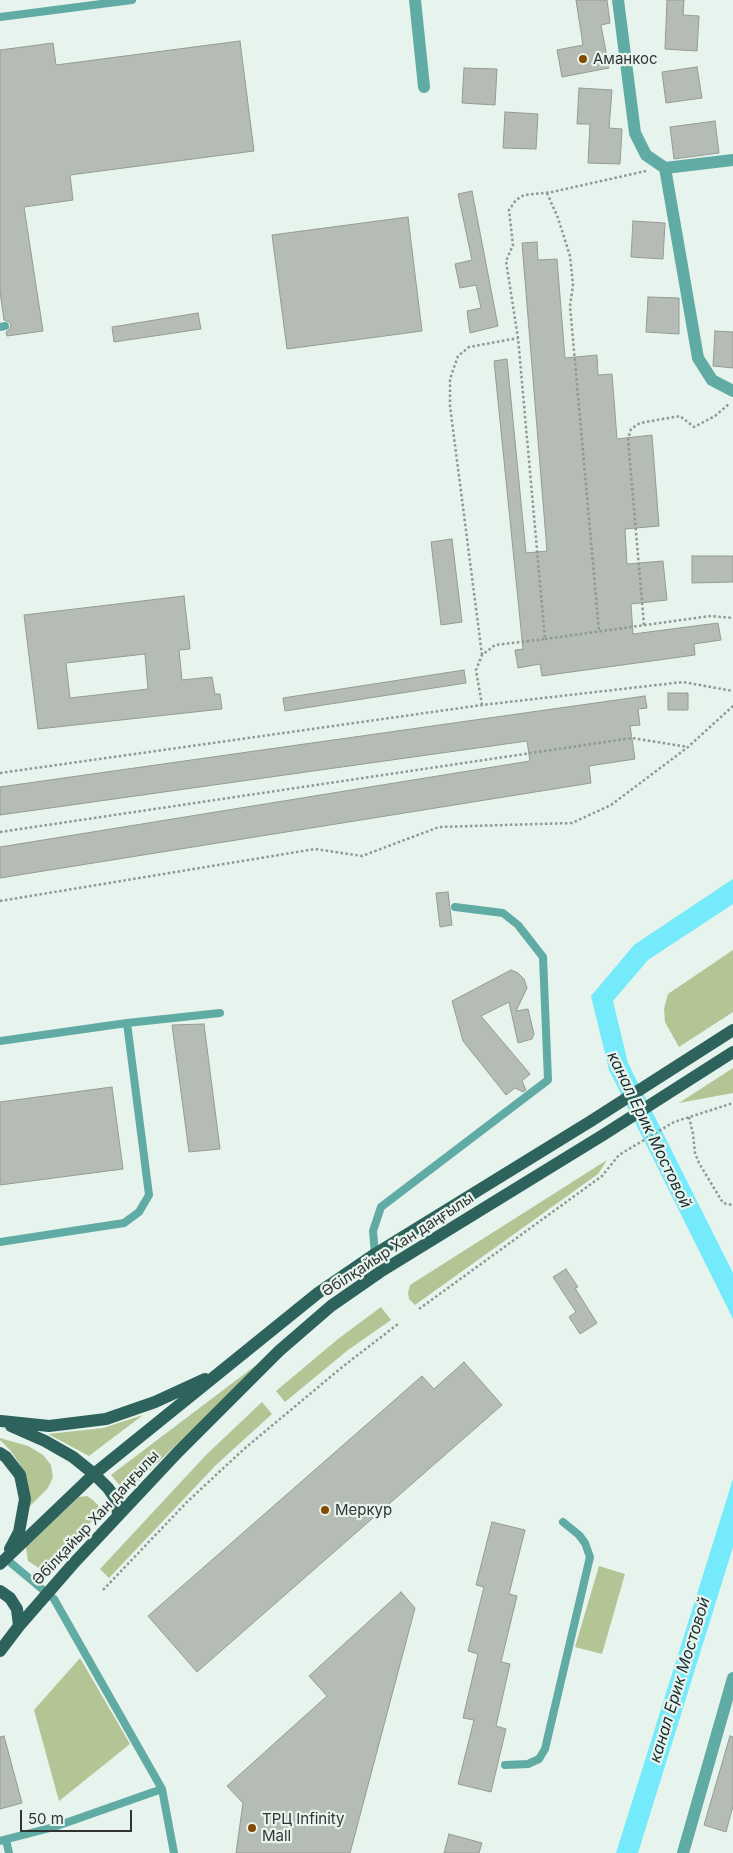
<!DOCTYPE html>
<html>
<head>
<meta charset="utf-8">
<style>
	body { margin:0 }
	#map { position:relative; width:733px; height:1853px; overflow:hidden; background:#e7f3ed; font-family:Inter,sans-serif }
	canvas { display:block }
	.scale { position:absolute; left:20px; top:1810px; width:112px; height:22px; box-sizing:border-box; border:2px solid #303533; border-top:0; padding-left:6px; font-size:15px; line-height:18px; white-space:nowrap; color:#303533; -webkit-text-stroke:4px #e7f3ed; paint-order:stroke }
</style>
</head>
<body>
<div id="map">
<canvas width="733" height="1853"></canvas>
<div class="scale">50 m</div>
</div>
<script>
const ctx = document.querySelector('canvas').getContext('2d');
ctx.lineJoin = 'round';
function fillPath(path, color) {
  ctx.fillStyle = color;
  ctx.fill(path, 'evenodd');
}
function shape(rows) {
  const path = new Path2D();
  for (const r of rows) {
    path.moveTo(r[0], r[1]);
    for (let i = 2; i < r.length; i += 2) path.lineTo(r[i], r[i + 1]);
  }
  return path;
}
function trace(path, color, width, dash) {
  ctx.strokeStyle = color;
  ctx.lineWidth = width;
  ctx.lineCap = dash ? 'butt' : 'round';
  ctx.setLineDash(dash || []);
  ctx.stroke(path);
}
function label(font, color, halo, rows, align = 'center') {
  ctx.font = font + ' Inter,sans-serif';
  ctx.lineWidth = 4.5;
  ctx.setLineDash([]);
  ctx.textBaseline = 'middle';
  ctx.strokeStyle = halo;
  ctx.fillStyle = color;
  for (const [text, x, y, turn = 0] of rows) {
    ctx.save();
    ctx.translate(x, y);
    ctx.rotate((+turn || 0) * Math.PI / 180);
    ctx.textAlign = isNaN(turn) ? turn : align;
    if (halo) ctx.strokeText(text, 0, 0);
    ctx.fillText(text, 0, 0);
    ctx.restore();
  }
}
const green = shape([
	[733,950,733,1012,679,1047,665,1022,664,1009,668,994],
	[733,1068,733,1093,679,1103],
	[607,1160,598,1174,415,1305,409,1299,408,1293,410,1285],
	[381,1307,391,1320,348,1350,285,1402,276,1391,338,1339],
	[272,1353,126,1493,111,1475],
	[262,1402,272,1414,216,1465,109,1578,100,1569,207,1454],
	[143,1415,89,1456,48,1434,103,1428],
	[0,1438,28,1446,43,1455,51,1465,53,1477,48,1488,29,1507,21,1466,10,1450,0,1440],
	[87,1496,93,1500,98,1505,99,1513,50,1567,42,1570,28,1561,26,1547,79,1497],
	[599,1566,625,1574,602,1654,575,1647],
	[80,1658,130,1744,59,1801,34,1710]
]);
const water = shape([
	[733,879,733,904,648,960,613,1001,628,1063,733,1273,733,1319,609,1070,591,996,634,945],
	[733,1479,733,1547,638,1853,616,1853]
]);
const building = shape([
	[576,0,607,0,610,23,601,25,609,68,562,77,557,50,583,45,576,0],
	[667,0,684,0,683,15,699,16,697,51,665,49,667,0],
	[240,41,254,151,70,175,73,200,24,207,43,331,7,336,6,332,9,330,11,325,9,322,4,320,0,292,0,50,53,43,56,65,240,41],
	[697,67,702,98,666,103,662,72,697,67],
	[464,68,497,69,495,105,462,103,464,68],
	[579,88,612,90,609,128,622,129,620,164,588,163,590,124,577,124,579,88],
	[505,112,538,114,536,149,503,148,505,112],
	[715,121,719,153,674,159,670,127,715,121],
	[472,191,498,326,470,333,467,311,481,308,476,285,460,288,455,264,472,260,458,194,472,191],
	[408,217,422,331,287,349,272,235,408,217],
	[633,221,665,223,663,259,631,257,633,221],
	[537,242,538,260,557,259,565,358,597,355,598,375,612,374,617,439,652,435,659,526,625,529,627,564,663,561,667,600,631,604,633,634,718,623,721,640,694,644,695,655,542,676,540,664,518,668,515,650,523,649,494,361,507,359,526,553,547,551,522,243,537,242],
	[648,297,679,298,679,334,646,332,648,297],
	[198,313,201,329,114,342,112,327,198,313],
	[715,331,733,332,733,368,713,366,715,331],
	[452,539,462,622,441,625,431,542,452,539],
	[692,556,733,556,733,582,692,583,692,556],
	[184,596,190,649,179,650,182,680,212,677,215,694,220,694,222,709,38,729,24,615,184,596],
	[145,654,148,689,70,698,66,663,145,654],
	[464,670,466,683,285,711,283,698,464,670],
	[668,693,688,693,688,710,668,710,668,693],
	[645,696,647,708,638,709,640,725,630,726,635,759,589,766,591,783,0,878,0,847,530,761,527,741,0,815,0,787,645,696],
	[448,892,452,925,440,927,436,893,448,892],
	[511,970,518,973,524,979,527,988,516,1011,528,1009,534,1034,532,1039,518,1043,509,1002,481,1016,530,1074,522,1081,526,1090,523,1092,515,1088,506,1095,463,1041,452,1001,511,970],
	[204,1024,220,1149,189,1152,172,1025,204,1024],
	[112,1087,123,1169,0,1185,0,1102,112,1087],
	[566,1269,578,1287,575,1288,597,1323,580,1334,569,1317,576,1312,553,1277,566,1269],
	[464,1362,502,1405,197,1672,148,1616,422,1376,434,1389,464,1362],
	[492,1522,525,1530,509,1594,517,1596,501,1662,510,1664,496,1726,506,1729,491,1792,458,1784,474,1720,463,1718,478,1654,468,1651,484,1587,476,1585,492,1522],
	[401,1592,415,1608,350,1853,236,1853,243,1803,227,1786,327,1696,309,1676,401,1592],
	[4,1736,22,1803,0,1809,0,1737,4,1736],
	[730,1736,733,1737,733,1806,726,1832,704,1825,730,1736],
	[449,1834,482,1843,479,1853,444,1853,449,1834]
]);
const path = shape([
	[547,193,558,218,570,256,573,285,570,306,599,631],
	[644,625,628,439,631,429,640,423,680,416,694,427,715,416,730,403],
	[545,639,710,616,733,618],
	[482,655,450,406,450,379,458,356,469,347,518,338],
	[482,705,476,670,482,655,495,645,545,639,518,338,506,261,513,245,509,210,516,200,524,195,552,192,646,171],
	[0,773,482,705,683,682,733,691],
	[0,832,632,738,688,747],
	[0,901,315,849,362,856,439,827,572,823,611,805,688,747,733,706],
	[689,1117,693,1134,695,1153,699,1163,723,1203,733,1205],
	[419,1309,602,1176,619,1155,674,1122,733,1103],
	[103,1590,187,1502,244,1449,341,1368,398,1324]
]);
const lane = shape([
	[0,17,132,0],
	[0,327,5,326],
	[0,1041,127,1023,220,1013],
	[0,1242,124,1223,139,1212,149,1195,127,1023],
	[375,1254,373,1231,381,1207,548,1080,543,957,518,925,503,913,455,907],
	[5,1558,54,1599,162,1789,174,1853],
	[505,1765,528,1764,539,1759,545,1749,590,1557,585,1543,579,1535,563,1522],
	[6,1840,9,1853],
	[0,1841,54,1827,162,1789]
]);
const street = shape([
	[415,0,424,87],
	[618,0,635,133,646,155,665,168,698,358,712,380,733,391],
	[665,168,733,160],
	[683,1853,733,1678]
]);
const primary = shape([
	[1,1421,49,1426,106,1419,155,1402,205,1379],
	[11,1426,45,1441,73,1457,94,1474,108,1488,117,1501,118,1516],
	[0,1453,6,1457,20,1475,25,1499,19,1532,10,1549],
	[0,1564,94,1474,318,1293,375,1254,591,1121,733,1030],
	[0,1591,10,1598,17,1609,19,1626],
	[0,1651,19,1626,73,1564,178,1452,279,1351,331,1306,380,1272,603,1135,733,1052]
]);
const markers = [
	[583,59,5,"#844a00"],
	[325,1510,5,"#844a00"],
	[252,1828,5,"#844a00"]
];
const poiNames = [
	["Аманкос",593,59],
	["Меркур",335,1510],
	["ТРЦ Infinity",262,1819],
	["Mall",262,1836]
];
const streetNames = [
	["Әбілқайыр Хан даңғылы",398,1245,-33],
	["Әбілқайыр Хан даңғылы",96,1518,-47]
];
const waterNames = [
	["канал Ерик Мостовой",649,1130,64],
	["канал Ерик Мостовой",680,1680,-73]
];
fillPath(green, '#b3c594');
fillPath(water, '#74eafa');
fillPath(building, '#b5bcb5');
trace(building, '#949b94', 1);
trace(path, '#8f9893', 2.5, [2.5, 2.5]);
trace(lane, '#60aba3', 8);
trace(street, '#60aba3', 12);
trace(primary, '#2d625d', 12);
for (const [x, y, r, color] of markers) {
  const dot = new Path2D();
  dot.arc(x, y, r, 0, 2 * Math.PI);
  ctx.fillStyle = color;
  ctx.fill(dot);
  trace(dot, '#e7f3ed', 2);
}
label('15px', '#303533', '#e7f3ed', poiNames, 'left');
label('15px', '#303533', '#e7f3ed', streetNames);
label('italic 16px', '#182d30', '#e7f3ed', waterNames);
</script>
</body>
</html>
